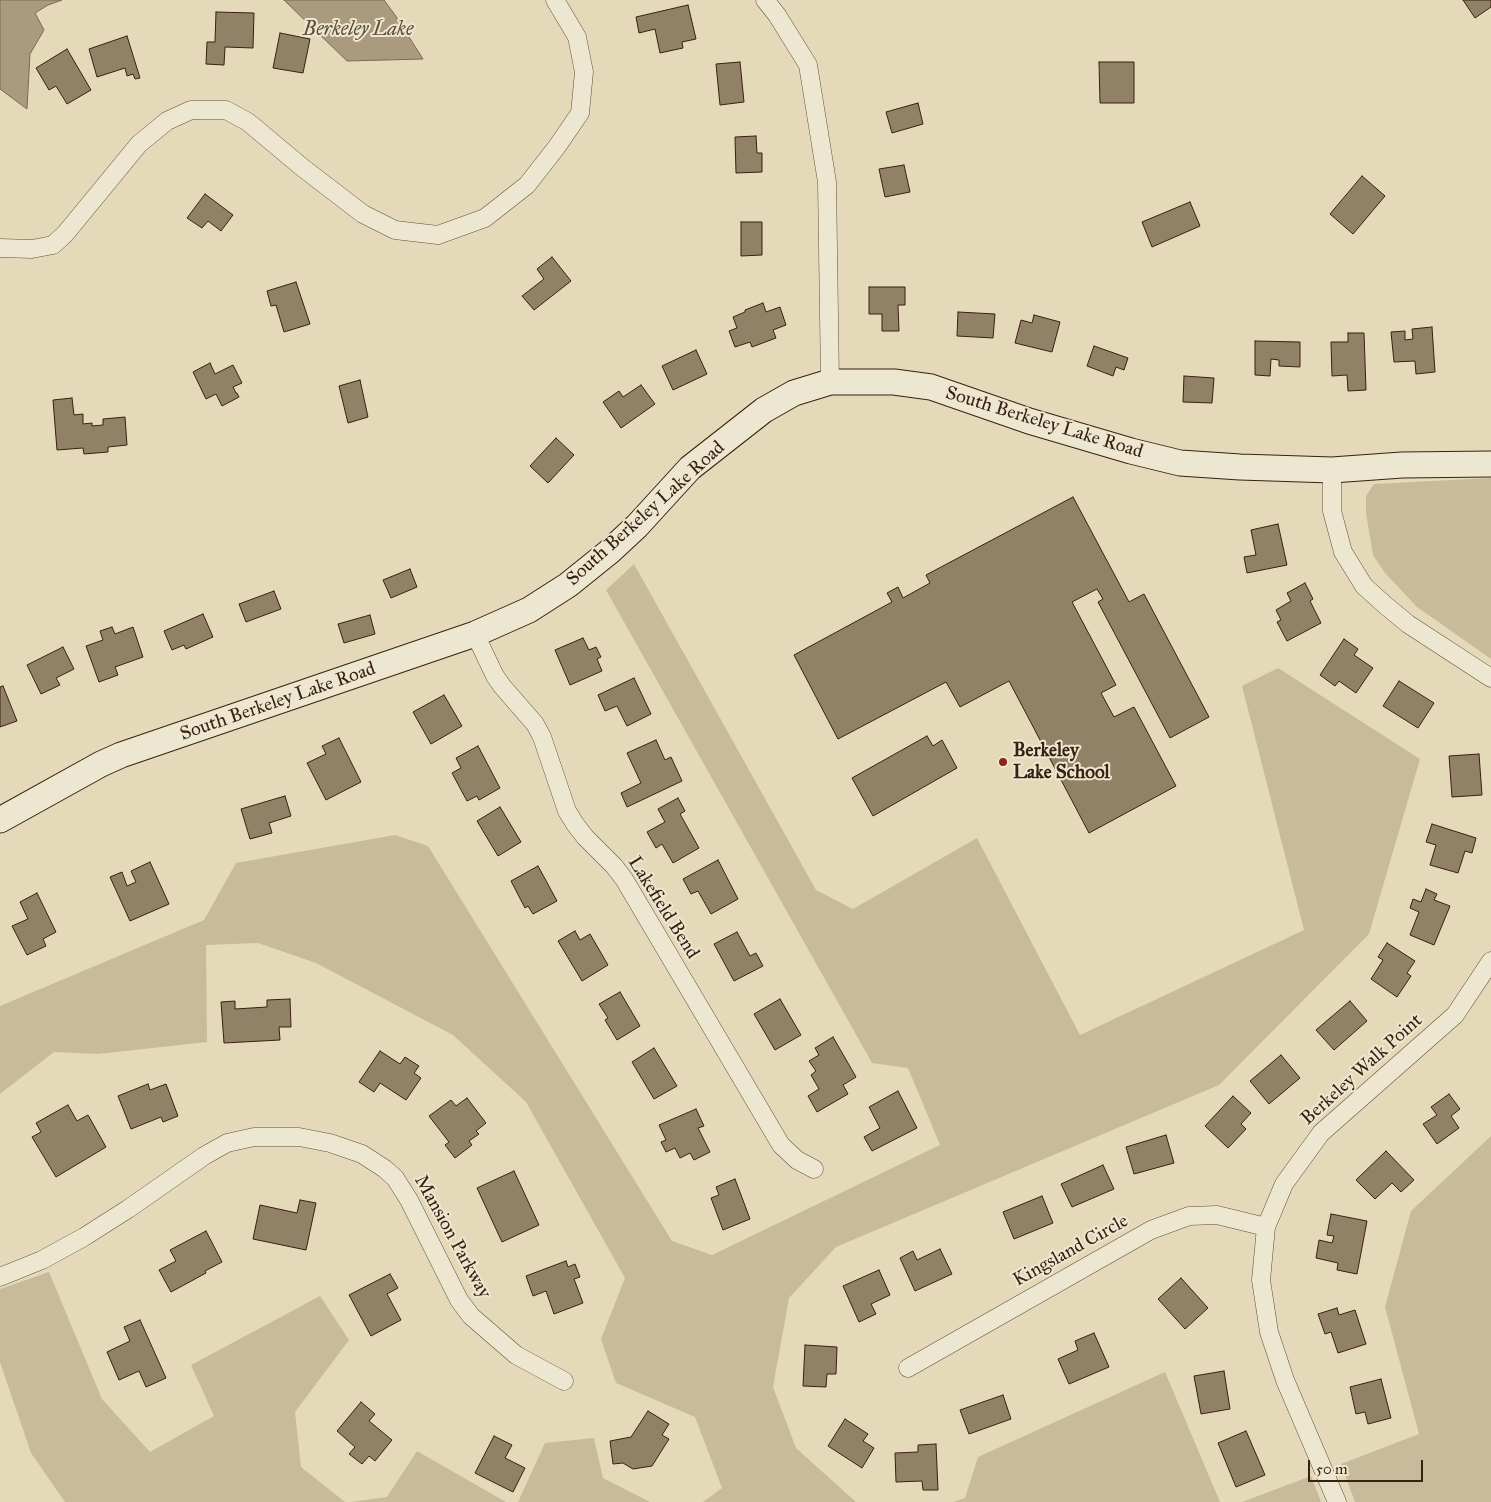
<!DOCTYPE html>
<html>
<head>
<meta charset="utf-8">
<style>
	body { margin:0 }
	#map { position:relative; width:1491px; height:1502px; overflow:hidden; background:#e4dab9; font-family:"IM FELL Great Primer",serif }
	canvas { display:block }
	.scale { position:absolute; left:1308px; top:1460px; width:115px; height:22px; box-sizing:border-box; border:2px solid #38210f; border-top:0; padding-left:6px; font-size:15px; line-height:18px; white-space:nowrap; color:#38210f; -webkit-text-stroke:4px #ede7d2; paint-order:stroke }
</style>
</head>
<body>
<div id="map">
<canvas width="1491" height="1502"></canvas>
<div class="scale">50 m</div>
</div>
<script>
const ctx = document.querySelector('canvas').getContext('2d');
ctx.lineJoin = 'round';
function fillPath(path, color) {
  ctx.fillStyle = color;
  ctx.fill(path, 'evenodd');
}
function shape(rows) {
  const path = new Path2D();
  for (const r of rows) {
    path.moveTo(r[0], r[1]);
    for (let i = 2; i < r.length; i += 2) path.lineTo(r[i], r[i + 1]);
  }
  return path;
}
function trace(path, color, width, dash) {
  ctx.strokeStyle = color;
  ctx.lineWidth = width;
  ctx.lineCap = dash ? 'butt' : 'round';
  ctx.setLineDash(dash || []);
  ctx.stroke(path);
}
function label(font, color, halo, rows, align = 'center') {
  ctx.font = font + ' "IM FELL Great Primer",serif';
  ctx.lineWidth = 4;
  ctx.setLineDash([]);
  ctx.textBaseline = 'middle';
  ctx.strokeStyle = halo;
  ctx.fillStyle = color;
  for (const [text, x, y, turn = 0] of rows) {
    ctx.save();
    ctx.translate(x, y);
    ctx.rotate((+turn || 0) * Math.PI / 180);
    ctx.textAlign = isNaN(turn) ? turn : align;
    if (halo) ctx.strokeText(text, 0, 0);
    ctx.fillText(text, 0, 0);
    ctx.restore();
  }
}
const green = shape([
	[1491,478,1491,659,1417,607,1385,573,1373,555,1366,513,1366,496,1374,484],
	[634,564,816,890,853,909,977,838,1080,1035,1304,930,1242,686,1278,668,1420,759,1369,934,1219,1085,836,1247,789,1298,773,1387,796,1448,856,1502,703,1502,722,1488,695,1417,616,1383,601,1339,625,1278,526,1102,453,1035,316,963,258,943,206,945,207,1042,98,1054,54,1052,0,1094,0,1006,204,920,236,863,395,835,428,846,672,1241,712,1255,940,1145,908,1068,872,1063,606,590],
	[1491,1136,1491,1502,1355,1502,1341,1464,1419,1434,1385,1307,1411,1211],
	[49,1272,102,1399,150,1452,214,1416,191,1365,320,1296,349,1340,295,1412,301,1467,345,1502,65,1502,31,1453,0,1362,0,1289],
	[1165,1372,1220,1502,953,1502,965,1498,978,1457],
	[594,1438,603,1478,650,1502,518,1502,545,1443],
	[417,1451,506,1502,351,1502,387,1497],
	[1311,1476,1321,1502,1242,1502]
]);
const water = shape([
	[0,0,62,0,48,5,35,13,44,30,30,54,27,109,0,89,0,0],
	[284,0,384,0,395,15,423,59,347,61,284,0]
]);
const building = shape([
	[1463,0,1491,0,1491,7,1475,18,1463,0],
	[688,5,696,39,682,42,683,48,660,53,655,29,639,33,636,17,688,5],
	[216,12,254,13,253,48,225,47,224,65,206,64,207,42,215,42,216,12],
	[280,33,310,39,303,73,273,68,280,33],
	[127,36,140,78,135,79,133,74,127,76,125,68,97,77,89,49,127,36],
	[67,49,91,90,67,104,56,86,49,90,36,68,67,49],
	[740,62,744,102,720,105,716,64,740,62],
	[1099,62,1134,62,1134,103,1100,103,1099,62],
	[918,103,923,124,892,133,886,112,918,103],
	[756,136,757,153,762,153,762,172,736,173,735,137,756,136],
	[904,165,910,192,885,197,879,169,904,165],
	[1362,176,1385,196,1353,234,1330,214,1362,176],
	[205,194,233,215,221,231,208,221,202,228,187,218,205,194],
	[1190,202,1200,226,1152,247,1142,222,1190,202],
	[741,222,762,222,762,255,741,256,741,222],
	[552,257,571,281,534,310,522,296,544,279,537,269,552,257],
	[296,282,310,324,284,332,276,305,271,306,267,291,296,282],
	[869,287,905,287,905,305,898,305,899,331,882,331,882,314,869,314,869,287],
	[763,303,766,312,780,307,786,325,773,330,776,338,752,347,750,342,735,347,729,331,737,328,733,317,745,312,745,310,763,303],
	[958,312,995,314,993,338,957,336,958,312],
	[1034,315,1060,322,1052,352,1015,343,1021,320,1032,323,1034,315],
	[1432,327,1435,372,1416,374,1415,361,1394,362,1391,332,1405,331,1405,340,1413,339,1412,329,1432,327],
	[1348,333,1364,333,1366,390,1348,391,1347,375,1332,376,1331,342,1348,342,1348,333],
	[1255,341,1300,342,1300,367,1279,366,1279,360,1271,359,1270,376,1255,375,1255,341],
	[1094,346,1128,358,1124,370,1116,367,1113,376,1087,366,1094,346],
	[696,350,707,374,673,390,662,366,696,350],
	[210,363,215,374,233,365,242,383,233,387,236,393,237,393,239,397,222,406,216,394,206,399,193,372,210,363],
	[1184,376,1214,378,1212,403,1183,402,1184,376],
	[360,380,368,417,348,423,339,386,360,380],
	[641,385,655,404,621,428,603,402,619,391,623,397,641,385],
	[72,398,74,415,83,414,83,424,92,423,92,426,103,425,103,419,125,417,127,445,108,447,108,452,84,454,83,448,57,450,53,400,72,398],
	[556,438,574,455,548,483,530,466,556,438],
	[1073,497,1129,602,1144,594,1209,717,1170,738,1098,602,1103,599,1097,589,1072,602,1116,685,1101,693,1114,717,1134,707,1176,786,1089,833,1009,681,960,707,946,682,838,739,794,655,892,602,887,593,898,587,903,598,930,583,926,575,1073,497],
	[1278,524,1287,565,1247,573,1244,557,1256,555,1251,530,1278,524],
	[410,569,417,587,391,598,383,580,410,569],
	[1305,583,1313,599,1310,601,1321,623,1287,641,1277,622,1281,620,1276,610,1291,601,1287,593,1305,583],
	[274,591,281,609,246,622,239,604,274,591],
	[203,614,213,637,186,649,184,645,172,650,164,631,203,614],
	[370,615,375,634,344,643,338,624,370,615],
	[112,627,115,634,133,627,143,657,115,667,118,675,99,682,86,646,103,640,100,631,112,627],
	[583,638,589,650,596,647,601,657,597,659,602,671,570,685,555,650,583,638],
	[1344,639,1358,649,1354,655,1373,668,1356,693,1339,681,1335,686,1320,675,1344,639],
	[63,647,74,669,56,678,60,685,41,694,27,665,63,647],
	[634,678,651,714,627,726,617,706,605,711,598,695,634,678],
	[1399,681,1434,703,1418,728,1383,706,1399,681],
	[3,686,17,721,0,727,0,687,3,686],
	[444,695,462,726,431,744,413,712,444,695],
	[927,736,933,746,942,740,957,768,873,816,852,778,927,736],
	[339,738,361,782,326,800,307,763,326,754,322,746,339,738],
	[656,740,665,760,671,757,682,781,627,807,621,793,641,783,627,753,656,740],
	[478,746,500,788,479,800,477,796,467,801,452,773,461,768,456,758,478,746],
	[1479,754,1482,795,1452,797,1449,756,1479,754],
	[285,796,291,816,269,823,272,833,250,839,241,809,285,796],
	[678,798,685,811,680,814,699,848,673,863,662,844,656,848,647,832,665,822,658,809,678,798],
	[500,807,521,842,498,856,477,821,500,807],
	[1432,824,1476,838,1472,853,1465,851,1458,873,1430,865,1436,845,1426,842,1432,824],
	[718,860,738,899,711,914,698,891,691,894,683,879,718,860],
	[150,862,169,904,130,921,110,877,122,872,127,886,136,882,131,871,150,862],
	[538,866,557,901,533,914,528,906,525,908,511,881,538,866],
	[1426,889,1437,894,1434,900,1450,906,1434,945,1410,935,1419,912,1410,908,1413,899,1421,902,1426,889],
	[37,893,56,932,43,939,46,946,27,955,12,926,28,919,20,902,37,893],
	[575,931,580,940,590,934,608,965,582,981,558,941,575,931],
	[737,932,750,956,756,953,763,966,734,981,714,944,737,932],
	[1387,943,1415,961,1407,973,1411,976,1397,997,1371,979,1383,960,1378,957,1387,943],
	[620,992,640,1026,617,1040,605,1020,608,1018,599,1004,620,992],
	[290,999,291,1027,279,1027,280,1040,224,1043,221,1002,235,1001,235,1009,267,1007,267,1000,290,999],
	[780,999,801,1035,775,1050,754,1014,780,999],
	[1350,1001,1367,1021,1334,1050,1316,1030,1350,1001],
	[833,1037,856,1077,843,1085,848,1094,817,1112,808,1096,819,1089,811,1075,816,1071,809,1061,819,1055,815,1048,833,1037],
	[654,1048,677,1086,654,1099,632,1062,654,1048],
	[380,1051,400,1064,405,1057,419,1066,414,1073,421,1078,406,1100,380,1083,374,1092,359,1082,380,1051],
	[1281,1055,1300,1078,1269,1104,1250,1081,1281,1055],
	[148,1084,150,1090,166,1084,178,1116,163,1122,161,1117,131,1129,118,1096,148,1084],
	[898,1091,917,1128,872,1151,864,1137,880,1128,869,1107,898,1091],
	[1449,1094,1460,1109,1451,1116,1459,1128,1437,1144,1423,1124,1437,1115,1431,1107,1449,1094],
	[1233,1096,1251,1113,1241,1124,1246,1129,1228,1148,1205,1126,1233,1096],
	[467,1098,486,1123,476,1131,479,1134,469,1141,472,1145,455,1158,445,1145,449,1142,429,1116,451,1100,456,1106,467,1098],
	[68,1105,77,1121,88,1115,106,1147,56,1177,32,1137,41,1132,36,1123,68,1105],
	[696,1109,704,1126,698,1128,710,1152,694,1160,690,1153,680,1158,675,1148,666,1152,661,1142,666,1140,659,1125,696,1109],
	[1166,1135,1174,1163,1134,1174,1126,1147,1166,1135],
	[1386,1151,1414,1180,1401,1192,1392,1183,1375,1199,1356,1180,1386,1151],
	[1103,1165,1114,1189,1072,1207,1061,1184,1103,1165],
	[514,1171,539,1225,502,1242,477,1188,514,1171],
	[735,1179,750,1219,723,1230,711,1198,719,1195,716,1187,735,1179],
	[1042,1196,1053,1223,1014,1239,1003,1212,1042,1196],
	[300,1200,316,1203,306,1250,253,1239,260,1205,297,1213,300,1200],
	[1331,1214,1367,1221,1357,1274,1337,1270,1338,1263,1316,1258,1319,1240,1332,1243,1334,1236,1327,1235,1331,1214],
	[206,1231,222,1262,205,1271,206,1273,171,1292,159,1270,176,1261,170,1250,206,1231],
	[940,1249,952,1274,915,1291,900,1258,913,1251,917,1260,940,1249],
	[566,1261,568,1267,575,1264,580,1277,574,1279,583,1303,554,1314,546,1291,533,1296,526,1276,566,1261],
	[879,1270,890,1295,871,1304,876,1314,859,1322,843,1286,879,1270],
	[390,1274,398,1288,387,1294,401,1320,371,1336,349,1295,390,1274],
	[1181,1278,1208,1308,1185,1329,1158,1299,1181,1278],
	[1337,1308,1339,1315,1355,1310,1366,1344,1338,1353,1331,1332,1325,1334,1318,1314,1337,1308],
	[140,1320,166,1378,146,1387,139,1371,119,1380,107,1352,130,1341,124,1327,140,1320],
	[1094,1333,1109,1367,1069,1384,1058,1359,1078,1350,1075,1341,1094,1333],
	[805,1345,837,1347,836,1374,827,1374,826,1387,803,1386,805,1345],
	[1224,1371,1230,1409,1201,1414,1194,1376,1224,1371],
	[1381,1379,1391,1418,1368,1424,1365,1412,1356,1414,1350,1387,1381,1379],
	[1003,1395,1011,1419,969,1434,960,1410,1003,1395],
	[361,1402,375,1414,369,1421,392,1440,375,1461,369,1456,362,1464,349,1454,355,1447,337,1431,361,1402],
	[648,1411,669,1424,662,1435,669,1439,652,1466,633,1469,623,1463,613,1464,610,1441,631,1437,648,1411],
	[845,1419,868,1434,863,1441,874,1448,862,1468,828,1446,845,1419],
	[1246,1431,1265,1475,1236,1487,1218,1443,1246,1431],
	[494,1436,512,1445,505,1458,525,1468,513,1492,475,1473,494,1436],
	[936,1444,938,1490,923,1490,922,1481,896,1482,895,1453,918,1452,918,1445,936,1444]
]);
const street = shape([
	[765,0,777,15,808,65,827,182,830,382],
	[0,248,32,249,53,245,65,234,139,144,167,121,191,110,226,110,248,122,303,168,363,214,395,230,438,235,485,218,527,185,556,148,580,113,584,72,577,37,555,0],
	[1332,470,1332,511,1343,552,1364,586,1385,605,1408,624,1491,678],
	[475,634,495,676,502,686,535,724,542,737,567,811,575,824,585,837,614,866,624,879,781,1145,797,1160,814,1169],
	[0,1277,42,1260,84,1237,128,1209,204,1156,227,1143,254,1137,299,1137,330,1143,362,1154,385,1169,395,1178,409,1200,459,1300,471,1316,516,1355,564,1381],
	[908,1368,1151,1230,1189,1216,1217,1215,1266,1227],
	[1337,1502,1285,1380,1269,1332,1261,1280,1266,1227,1284,1184,1321,1133,1455,1015,1491,961]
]);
const secondary = shape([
	[0,820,101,764,121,755,475,634,529,610,568,585,609,552,637,526,690,468,764,410,794,393,830,382,894,382,931,387,1029,421,1131,451,1180,463,1240,467,1332,470,1402,465,1491,464]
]);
const markers = [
	[1003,762,5,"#8f2418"]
];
const streetNames = [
	["South Berkeley Lake Road",1044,423,17],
	["South Berkeley Lake Road",646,514,-42],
	["South Berkeley Lake Road",278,702,-19],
	["Lakefield Bend",663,908,58],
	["Berkeley Walk Point",1362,1070,-42],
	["Mansion Parkway",452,1237,61],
	["Kingsland Circle",1071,1251,-29]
];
const poiNames = [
	["Berkeley",1013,751],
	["Lake School",1013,773]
];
const waterNames = [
	["Berkeley Lake",358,30]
];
fillPath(green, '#c7bb9c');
fillPath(water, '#aa9b7f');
trace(water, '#7c6a52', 1);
fillPath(building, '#918167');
trace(building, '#38210f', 1);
trace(street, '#634f3a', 19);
trace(secondary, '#38210f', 27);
trace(street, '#ede7d2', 18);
trace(secondary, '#ede7d2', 25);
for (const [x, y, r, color] of markers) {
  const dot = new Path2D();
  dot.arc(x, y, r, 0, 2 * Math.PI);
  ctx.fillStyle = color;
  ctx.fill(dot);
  trace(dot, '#ede7d2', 2);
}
label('19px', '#38210f', '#ede7d2', streetNames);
label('bold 19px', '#38210f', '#ede7d2', poiNames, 'left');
label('italic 20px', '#604c36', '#ede7d2', waterNames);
</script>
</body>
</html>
